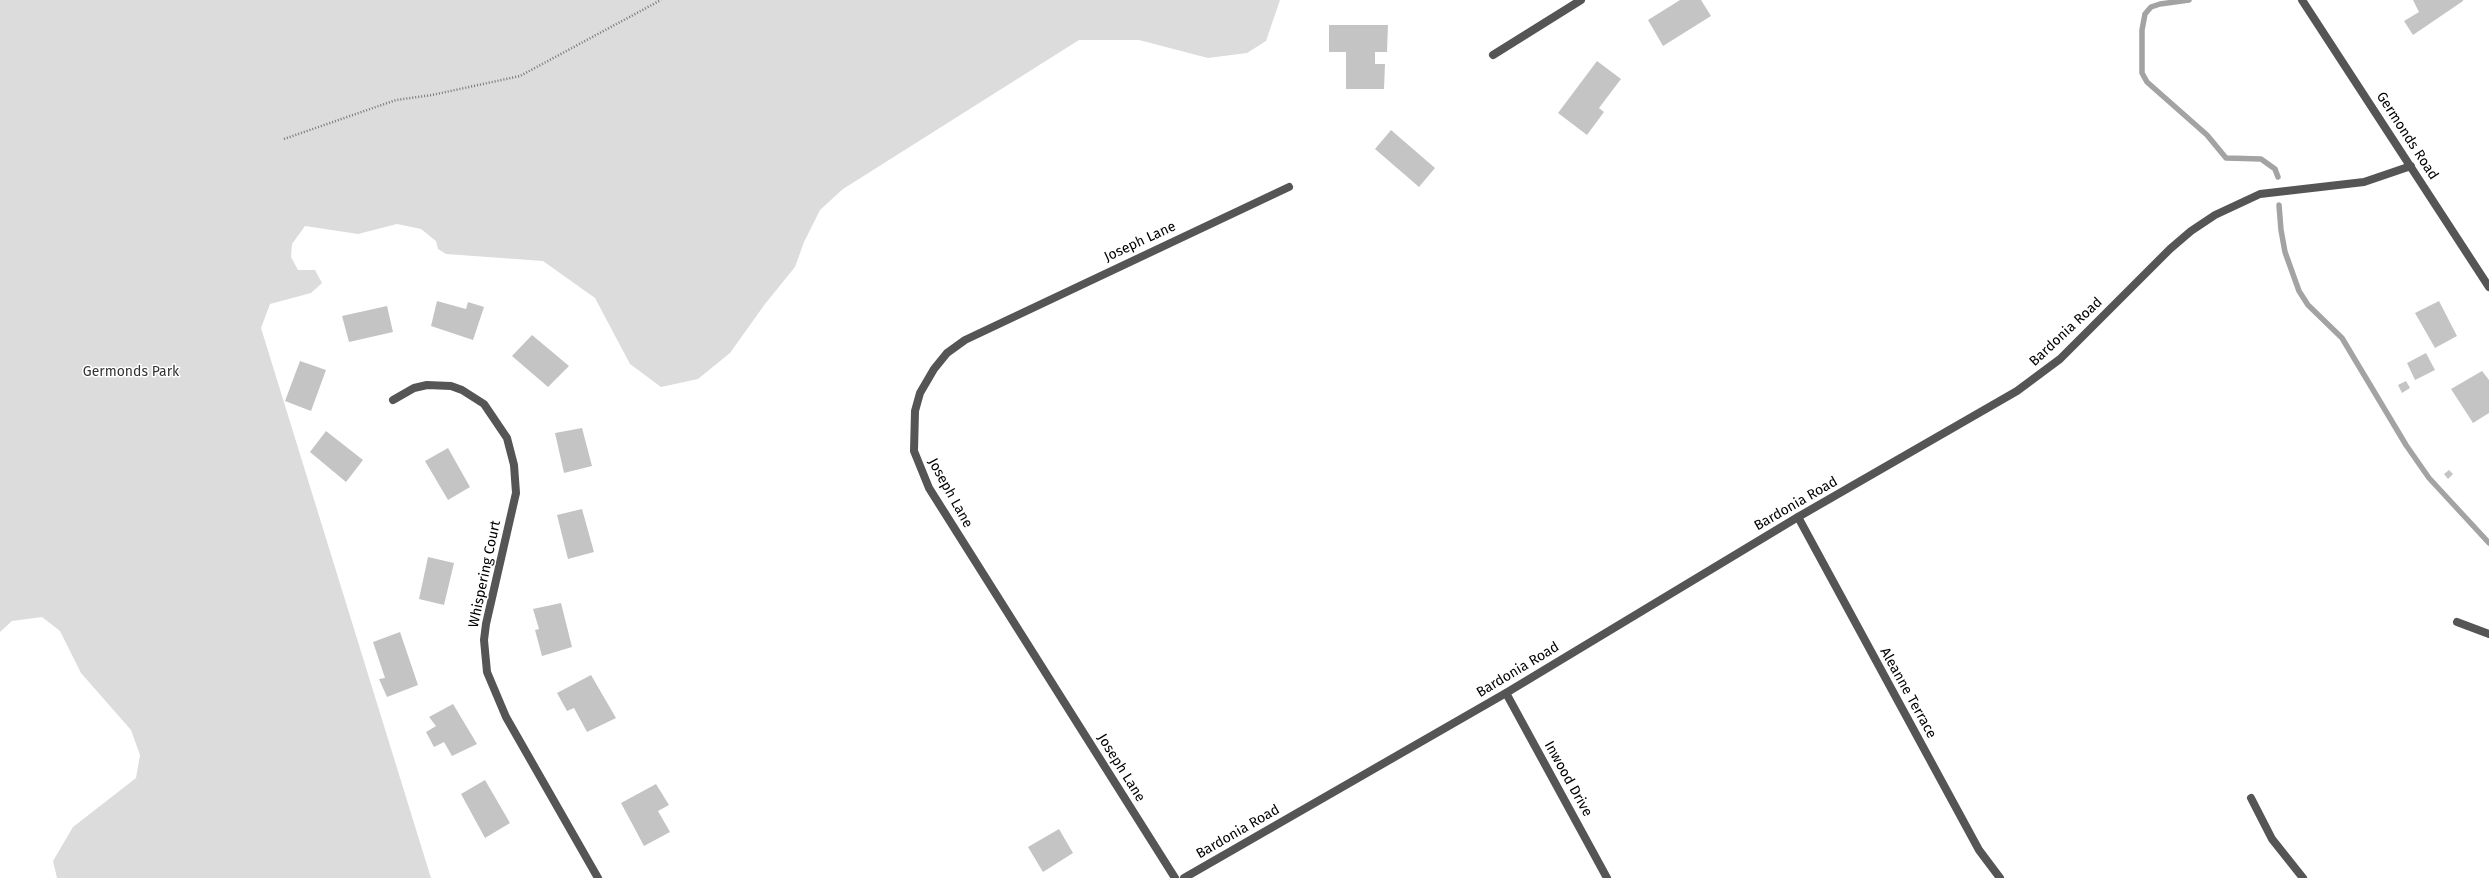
<!DOCTYPE html>
<html>
<head>
<meta charset="utf-8">
<style>
	body { margin:0 }
	canvas { display:block; background:#fff }
</style>
</head>
<body>
<canvas width="2489" height="878"></canvas>
<script>
const ctx = document.querySelector('canvas').getContext('2d');
ctx.lineJoin = 'round';
function fillPath(path, color) {
  ctx.fillStyle = color;
  ctx.fill(path, 'evenodd');
}
function shape(rows) {
  const path = new Path2D();
  for (const r of rows) {
    path.moveTo(r[0], r[1]);
    for (let i = 2; i < r.length; i += 2) path.lineTo(r[i], r[i + 1]);
  }
  return path;
}
function trace(path, color, width, dash) {
  ctx.strokeStyle = color;
  ctx.lineWidth = width;
  ctx.lineCap = dash ? 'butt' : 'round';
  ctx.setLineDash(dash || []);
  ctx.stroke(path);
}
function label(font, color, halo, rows, align = 'center') {
  ctx.font = font + ' "Fira Sans",sans-serif';
  ctx.lineWidth = 3;
  ctx.setLineDash([]);
  ctx.textBaseline = 'middle';
  ctx.strokeStyle = halo;
  ctx.fillStyle = color;
  for (const [text, x, y, turn = 0] of rows) {
    ctx.save();
    ctx.translate(x, y);
    ctx.rotate((+turn || 0) * Math.PI / 180);
    ctx.textAlign = isNaN(turn) ? turn : align;
    if (halo) ctx.strokeText(text, 0, 0);
    ctx.fillText(text, 0, 0);
    ctx.restore();
  }
}
const green = shape([
	[0,0,1280,0,1266,41,1247,53,1208,58,1139,40,1079,40,843,189,820,210,804,242,795,267,765,304,730,353,698,379,661,387,630,364,595,298,543,261,446,254,438,249,436,241,421,229,397,224,358,234,305,226,292,244,291,257,298,270,315,270,322,283,311,293,270,304,261,328,431,878,57,878,53,861,73,827,136,778,140,755,131,730,81,673,60,631,42,617,12,621,0,632]
]);
const stream = shape([
	[2189,0,2160,4,2151,7,2145,14,2142,30,2142,73,2147,82,2207,135,2226,158,2261,159,2275,169,2278,177],
	[2279,205,2281,230,2285,252,2299,291,2308,305,2342,338,2406,445,2429,478,2489,543]
]);
const building = shape([
	[1680,0,1701,0,1711,16,1663,46,1648,20],
	[2413,0,2463,0,2463,1,2413,35,2404,21,2419,12],
	[1329,25,1388,25,1387,52,1375,52,1375,64,1385,64,1384,89,1346,89,1346,52,1329,52],
	[1597,61,1621,79,1599,108,1604,112,1587,135,1558,113],
	[1391,130,1435,168,1419,187,1375,149],
	[437,301,466,309,468,302,484,307,473,340,431,326],
	[2439,301,2457,336,2435,348,2415,313],
	[387,306,393,332,349,342,342,316],
	[532,335,569,366,548,387,512,356],
	[2426,353,2435,370,2415,380,2407,363],
	[300,361,326,370,311,411,285,401],
	[2482,371,2489,380,2489,413,2473,423,2451,389],
	[2406,381,2410,388,2402,393,2398,385],
	[582,428,592,466,564,473,555,433],
	[326,431,363,460,346,482,310,452],
	[448,448,470,487,448,500,425,461],
	[2449,470,2453,474,2448,479,2444,474],
	[582,509,594,552,568,559,557,515],
	[428,557,454,563,444,605,419,599],
	[561,603,572,647,542,656,535,630,539,629,533,609],
	[400,632,418,685,387,697,379,679,385,678,373,642],
	[591,675,616,718,587,732,574,708,567,711,557,693],
	[453,704,477,744,452,756,444,742,434,747,426,732,436,726,429,717],
	[485,780,510,823,485,838,461,794],
	[656,784,669,805,658,811,670,832,644,846,621,803],
	[1059,829,1073,853,1043,872,1028,847]
]);
const path = shape([
	[284,139,396,100,432,95,520,76,661,0]
]);
const service = shape([
	[2457,622,2489,634],
	[2251,798,2272,839,2303,878]
]);
const minor = shape([
	[1493,55,1581,0],
	[393,400,414,388,427,385,451,386,462,390,484,404,507,438,514,465,516,493,486,624,484,640,487,672,506,717,598,878],
	[1798,517,1979,850,2000,878],
	[1506,693,1607,878],
	[1175,878,929,488,914,451,915,411,920,393,934,369,947,353,965,340,1289,187]
]);
const tertiary = shape([
	[2302,0,2489,287],
	[1184,878,1506,693,1798,517,2017,391,2060,359,2170,249,2191,231,2215,215,2260,194,2364,182,2411,166]
]);
const streetNames = [
	["Germonds Road",2407,136,57],
	["Joseph Lane",1140,242,-25],
	["Bardonia Road",2066,332,-43],
	["Joseph Lane",950,493,61],
	["Bardonia Road",1796,504,-30],
	["Whispering Court",485,574,-78],
	["Bardonia Road",1518,670,-31],
	["Aleanne Terrace",1908,693,61],
	["Joseph Lane",1121,768,58],
	["Inwood Drive",1568,779,61],
	["Bardonia Road",1238,832,-30]
];
const parkNames = [
	["Germonds Park",131,372]
];
fillPath(green, '#dcdcdc');
trace(stream, '#a3a3a3', 5.5);
fillPath(building, '#c4c4c4');
trace(path, '#777', 2.5, [1, 2]);
trace(service, '#555', 8);
trace(minor, '#555', 8);
trace(tertiary, '#555', 8);
label('14px', '#000', '#fff', streetNames);
label('14px', '#333', '#fff', parkNames);
</script>
</body>
</html>
